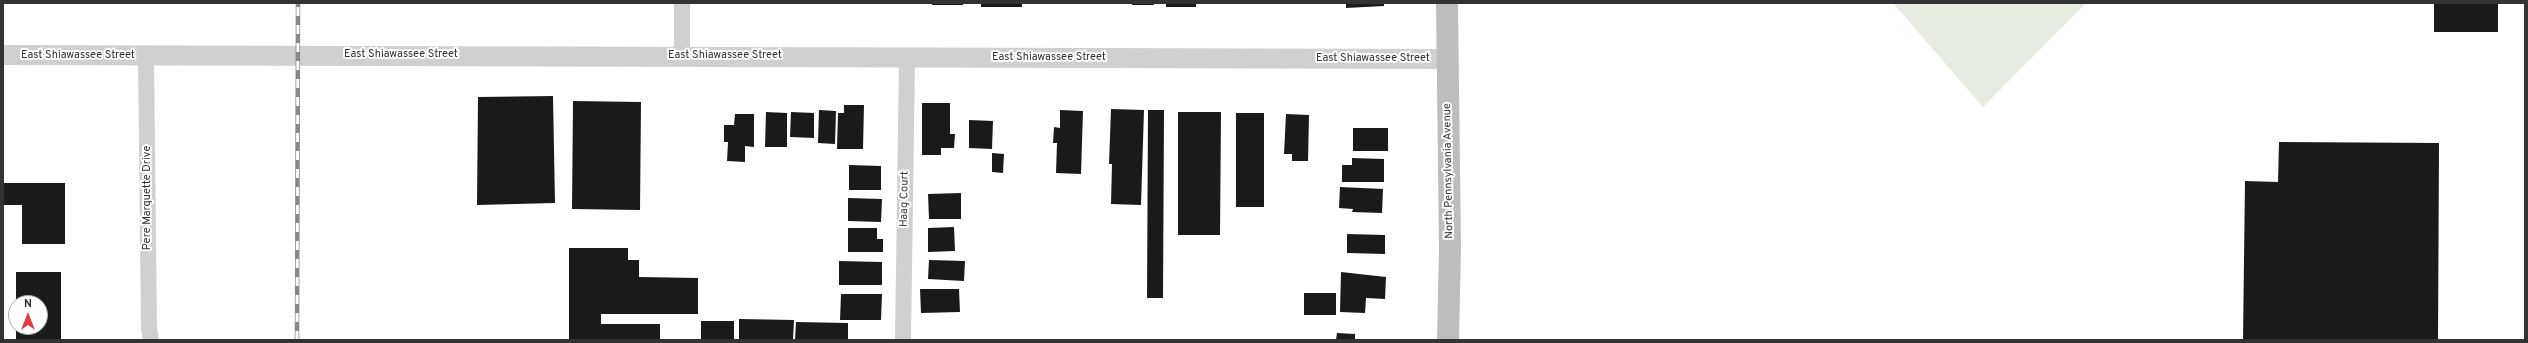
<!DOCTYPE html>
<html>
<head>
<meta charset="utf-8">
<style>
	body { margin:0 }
	#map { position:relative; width:2528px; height:343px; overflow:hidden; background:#fff; font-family:Overpass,sans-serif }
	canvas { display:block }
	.frame { position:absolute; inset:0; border:4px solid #333; pointer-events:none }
	.north { position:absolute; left:8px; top:295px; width:40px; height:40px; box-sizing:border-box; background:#fff; border:1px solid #adadad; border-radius:50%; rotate:0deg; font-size:11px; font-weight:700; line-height:16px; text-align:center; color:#333 }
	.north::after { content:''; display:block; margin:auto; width:14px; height:18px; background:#e63946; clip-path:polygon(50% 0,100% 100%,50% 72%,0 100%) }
</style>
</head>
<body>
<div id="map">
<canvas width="2528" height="343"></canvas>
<div class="frame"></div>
<div class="north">N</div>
</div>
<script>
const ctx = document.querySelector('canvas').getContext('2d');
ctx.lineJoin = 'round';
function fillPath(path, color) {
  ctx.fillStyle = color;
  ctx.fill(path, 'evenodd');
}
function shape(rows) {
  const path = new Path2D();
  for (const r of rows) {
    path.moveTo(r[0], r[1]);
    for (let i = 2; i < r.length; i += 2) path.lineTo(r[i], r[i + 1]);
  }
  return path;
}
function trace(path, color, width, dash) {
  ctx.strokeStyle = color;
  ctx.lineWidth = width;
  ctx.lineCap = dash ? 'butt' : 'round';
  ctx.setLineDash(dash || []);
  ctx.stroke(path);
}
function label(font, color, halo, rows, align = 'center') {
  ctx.font = font + ' Overpass,sans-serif';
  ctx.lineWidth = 4;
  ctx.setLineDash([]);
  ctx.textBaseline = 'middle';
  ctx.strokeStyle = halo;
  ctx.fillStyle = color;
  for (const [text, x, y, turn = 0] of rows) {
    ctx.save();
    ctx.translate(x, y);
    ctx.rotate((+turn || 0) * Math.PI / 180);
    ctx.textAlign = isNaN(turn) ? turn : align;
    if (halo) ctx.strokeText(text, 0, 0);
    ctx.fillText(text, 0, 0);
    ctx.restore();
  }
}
const green = shape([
	[1893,3,2086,3,1983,107]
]);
const building = shape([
	[932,3,963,3,963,5,932,5],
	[981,3,1022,3,1022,7,981,7],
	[1132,3,1154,3,1154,5,1132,5],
	[1166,3,1196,3,1196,7,1166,7],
	[1346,3,1384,3,1384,6,1346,8],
	[2434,3,2498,3,2498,32,2434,32],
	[553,96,555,203,477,205,478,97],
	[573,101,641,102,640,210,572,209],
	[922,103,950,103,950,134,955,134,954,148,941,148,941,155,922,155],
	[844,105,864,105,863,149,837,149,838,113,844,113],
	[1111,109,1144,110,1141,205,1111,204,1112,164,1109,164],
	[819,110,836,111,835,144,818,143],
	[1060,110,1083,111,1081,174,1056,173,1057,143,1053,143,1054,127,1060,128],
	[1148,110,1164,110,1163,298,1147,298],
	[766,112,787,113,787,147,765,147],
	[791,112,814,113,814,138,790,137],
	[1178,112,1221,112,1220,235,1178,235],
	[1236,113,1264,113,1264,207,1236,207],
	[735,114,754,114,754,147,745,146,745,162,727,161,728,142,724,142,724,125,734,125],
	[1286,114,1309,115,1308,161,1292,161,1292,154,1284,154],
	[969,120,993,121,992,149,969,148],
	[1353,128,1388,128,1388,151,1353,151],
	[2279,142,2439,143,2438,340,2243,340,2245,181,2278,182],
	[992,153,1004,154,1003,173,992,172],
	[1352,158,1384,159,1384,182,1342,182,1342,165,1352,165],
	[849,165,881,166,881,190,849,190],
	[3,183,65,183,65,244,22,244,22,205,3,205],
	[1340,187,1383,189,1382,213,1352,212,1353,209,1339,208],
	[961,193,961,219,929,219,928,194],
	[848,198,882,199,881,222,848,221],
	[954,227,955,251,928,252,928,228],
	[848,228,877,228,877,239,883,239,883,252,848,252],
	[1347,234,1385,235,1385,254,1347,253],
	[569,248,628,248,628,260,639,260,639,277,698,278,698,314,601,314,601,324,660,324,660,340,569,340],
	[929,260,965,261,964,281,928,279],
	[839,261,882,262,882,285,839,285],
	[16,272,61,272,61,340,16,340,16,327,40,327,40,303,16,303],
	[1341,272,1386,277,1385,299,1366,298,1365,313,1340,312],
	[920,289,959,289,960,312,921,313],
	[1304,293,1336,293,1336,315,1304,315],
	[841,294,882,294,881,320,840,320],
	[739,319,794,320,793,340,739,340],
	[701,321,734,321,734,340,701,340],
	[796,322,848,323,848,340,795,340],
	[1337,333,1355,334,1355,340,1336,340]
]);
const minor = shape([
	[146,56,149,328,151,340],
	[682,56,682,3],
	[903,340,907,58]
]);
const tertiary = shape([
	[3,55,1448,59]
]);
const secondary = shape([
	[1447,3,1450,248,1448,340]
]);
const rail = shape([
	[297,340,298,3]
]);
const streetNames = [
	["East Shiawassee Street",401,55],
	["East Shiawassee Street",78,56],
	["East Shiawassee Street",725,56],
	["East Shiawassee Street",1049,58],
	["East Shiawassee Street",1373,59],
	["North Pennsylvania Avenue",1449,171,-91],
	["Pere Marquette Drive",148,198,-90],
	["Haag Court",905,199,-89]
];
fillPath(green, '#e6ecdf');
fillPath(building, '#1a1a1a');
trace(minor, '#d0d0d0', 16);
trace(tertiary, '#d0d0d0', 20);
trace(secondary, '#bdbdbd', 22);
trace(rail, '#888', 4.5);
trace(rail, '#fff', 3, [9]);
label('11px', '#333', '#fff', streetNames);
</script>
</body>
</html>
